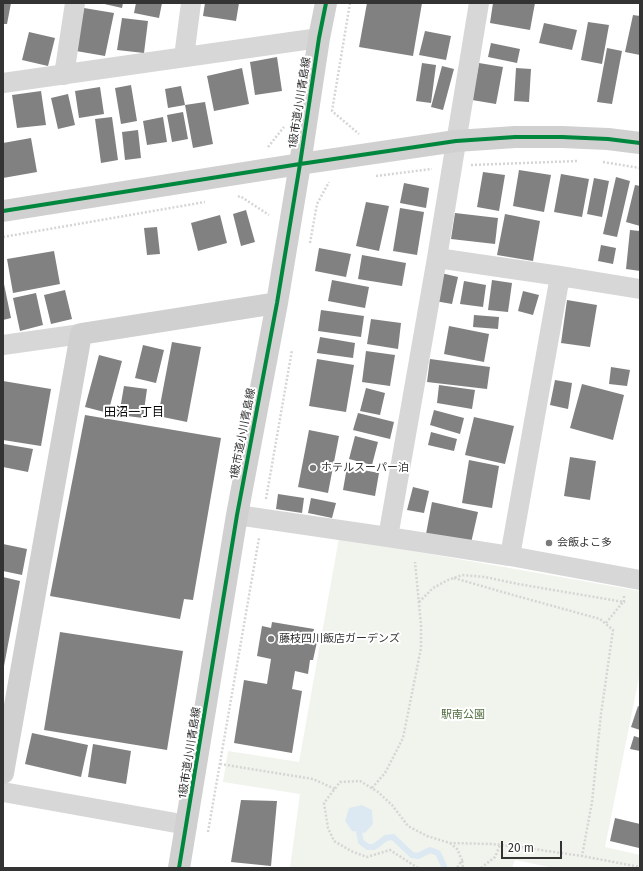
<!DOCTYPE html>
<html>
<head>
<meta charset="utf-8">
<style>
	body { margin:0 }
	#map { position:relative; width:643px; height:871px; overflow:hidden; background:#fff; font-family:"Fira Sans",sans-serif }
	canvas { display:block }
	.frame { position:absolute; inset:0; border:4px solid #333; pointer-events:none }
	.scale { position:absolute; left:501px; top:841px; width:61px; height:18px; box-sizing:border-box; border:2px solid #333; border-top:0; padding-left:5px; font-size:12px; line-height:14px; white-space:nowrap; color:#333; -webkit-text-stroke:3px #fff; paint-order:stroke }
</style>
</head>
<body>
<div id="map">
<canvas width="643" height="871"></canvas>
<div class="frame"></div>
<div class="scale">20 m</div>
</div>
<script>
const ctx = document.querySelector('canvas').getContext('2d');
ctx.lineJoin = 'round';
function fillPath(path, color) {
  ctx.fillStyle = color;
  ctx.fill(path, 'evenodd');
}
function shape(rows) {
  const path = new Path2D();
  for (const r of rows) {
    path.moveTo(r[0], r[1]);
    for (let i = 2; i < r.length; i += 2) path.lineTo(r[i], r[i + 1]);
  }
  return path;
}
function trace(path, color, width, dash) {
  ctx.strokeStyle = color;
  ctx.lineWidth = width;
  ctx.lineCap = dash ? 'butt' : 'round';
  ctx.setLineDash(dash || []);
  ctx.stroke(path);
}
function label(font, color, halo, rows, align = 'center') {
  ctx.font = font + ' "Fira Sans","Noto Sans JP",sans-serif';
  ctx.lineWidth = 4;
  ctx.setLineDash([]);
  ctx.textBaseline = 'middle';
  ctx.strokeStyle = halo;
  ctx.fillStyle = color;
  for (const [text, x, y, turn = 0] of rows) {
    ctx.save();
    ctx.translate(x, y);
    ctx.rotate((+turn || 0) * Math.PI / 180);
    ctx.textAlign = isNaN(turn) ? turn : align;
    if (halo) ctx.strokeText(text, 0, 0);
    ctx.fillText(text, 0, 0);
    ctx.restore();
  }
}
const green = shape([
	[339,538,640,591,640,672,605,847,640,855,640,868,554,868,515,860,512,868,290,868,300,794,223,782,228,751,299,762]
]);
const water = shape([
	[362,805,372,810,373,824,365,833,352,831,345,821,349,808]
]);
const stream = shape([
	[359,832,361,842,368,847,374,847,386,838,393,837,412,855,418,856,430,850,438,853,444,866]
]);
const building = shape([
	[3,3,11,3,7,24,3,24],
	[100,3,123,3,122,8],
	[136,3,162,3,159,18,134,13],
	[205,3,239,3,236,21,203,16],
	[367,3,422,3,413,56,359,47],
	[493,3,535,3,530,30,490,23],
	[84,8,114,13,105,56,76,51],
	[633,15,640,16,640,55,625,52],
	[122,18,148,21,144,53,117,50],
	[588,22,609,25,602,64,581,60],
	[544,23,577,30,572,50,539,43],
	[425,31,451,36,446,60,419,55],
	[29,32,55,38,48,66,22,60],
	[491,43,520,49,517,63,488,57],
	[607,48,622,51,612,104,597,102],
	[277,57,282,91,255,95,250,62],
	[422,63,436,65,431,103,416,101],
	[479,63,503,67,496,104,472,100],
	[442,66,454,69,443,110,431,107],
	[242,68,249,104,214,111,207,76],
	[516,68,531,69,529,102,514,101],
	[131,85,137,121,121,124,115,88],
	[181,86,185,105,168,108,165,89],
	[100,87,104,114,79,118,75,91],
	[41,91,46,125,17,128,12,95],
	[68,94,75,125,58,129,51,98],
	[205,102,213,144,193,148,185,105],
	[183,112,188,139,172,142,167,115],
	[112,117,118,160,101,163,95,119],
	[163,117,167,142,147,145,143,121],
	[138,130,141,158,125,160,122,132],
	[31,138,37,172,3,178,3,143],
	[519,170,551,175,544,212,513,206],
	[483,172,505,175,499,211,477,207],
	[561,174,589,179,582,217,554,212],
	[616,177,630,181,617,237,603,234],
	[594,178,609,181,602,217,587,214],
	[404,183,429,188,426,208,400,203],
	[635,185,640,186,640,226,626,222],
	[366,202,389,206,379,251,356,246],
	[400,208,424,212,417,255,393,251],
	[246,210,255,242,241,246,233,214],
	[455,213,498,218,495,244,451,239],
	[505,214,540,221,533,261,497,255],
	[220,215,227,243,198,251,191,223],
	[157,227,160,254,147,255,144,228],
	[630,230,640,231,640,271,626,269],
	[601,245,616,248,613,264,598,261],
	[319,248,351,254,346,277,315,271],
	[54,251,60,284,13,293,7,259],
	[362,255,406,263,402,286,358,279],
	[441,273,458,277,452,304,435,301],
	[332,280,369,287,365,308,328,301],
	[492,280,512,283,508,312,488,310],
	[464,281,486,285,483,307,460,304],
	[3,284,4,284,11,318,3,320],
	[65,290,72,319,51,324,44,295],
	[523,291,539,295,533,315,518,311],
	[36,293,43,325,20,331,13,298],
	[567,300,597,305,590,347,561,343],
	[321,310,364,316,361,337,318,331],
	[474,315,499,317,498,329,473,327],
	[371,319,401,323,398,349,367,344],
	[449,326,489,334,484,362,444,354],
	[320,337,355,343,353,358,317,353],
	[172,342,201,347,187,422,158,416],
	[143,345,164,350,156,383,135,378],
	[366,351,395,355,390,386,362,382],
	[99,355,122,361,108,413,85,407],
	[317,359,354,365,346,412,309,406],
	[430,359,490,367,487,389,427,382],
	[611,367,630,370,627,386,609,384],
	[555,380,572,383,568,409,550,405],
	[3,381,51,389,41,446,3,440],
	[582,384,624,395,613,440,570,428],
	[439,385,475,390,472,409,437,403],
	[124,386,147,389,143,418,119,415],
	[366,388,385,393,380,415,360,411],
	[434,410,464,418,460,434,430,425],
	[358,413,394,422,390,439,353,430],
	[85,415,221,438,193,600,184,599,180,619,50,596],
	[474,417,514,426,505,464,465,455],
	[309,430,339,436,328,493,298,487],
	[431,432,457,439,454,451,428,445],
	[355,436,378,442,372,465,349,459],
	[4,444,33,449,28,472,3,467],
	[570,457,596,461,590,500,564,496],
	[469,460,499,466,492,508,462,503],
	[347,467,379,473,375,496,343,490],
	[413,487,429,491,424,513,407,510],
	[278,494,304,498,302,513,276,509],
	[311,498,336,503,332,518,308,513],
	[432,502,478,512,471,543,426,534],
	[3,544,27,549,22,575,3,571],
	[3,577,20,581,4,666,3,665],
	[272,622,314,629,312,641,317,642,313,660,310,660,308,674,295,671,292,689,302,691,292,753,234,743,244,680,267,684,271,659,257,656,262,626,271,628],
	[60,632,183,651,167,750,44,730],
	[638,706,640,707,640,730,631,727],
	[32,733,88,745,81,777,25,764],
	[634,736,640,738,640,751,630,749],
	[93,744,131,751,126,784,88,777],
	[241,800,277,801,271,866,231,862],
	[615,818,640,824,639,848,610,841]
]);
const path = shape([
	[350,3,332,111,359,134],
	[268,147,284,127],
	[603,162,640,168],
	[471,165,578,161],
	[376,176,432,169],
	[238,197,240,196,269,215],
	[3,237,205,202],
	[310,243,317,204,329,182],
	[266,499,292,350],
	[454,578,513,595,600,619,613,630,601,714,592,802,582,856],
	[419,602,433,588,448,580,462,575,485,577,518,584,624,602,624,596],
	[606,623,623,602],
	[220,764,313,779,335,789],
	[372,788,385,773,403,738,421,648,421,625,415,562],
	[208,832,259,538],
	[450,843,457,849,462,860,457,868],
	[462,861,463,868],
	[418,868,390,850,367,857,351,851,334,841,328,828,324,803,340,782,360,781,378,792,392,805,408,826,427,836,450,843,492,844,520,847,582,856,640,867],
	[481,868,495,857,500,845]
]);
const street = shape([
	[184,57,191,3],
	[64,75,75,3],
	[3,83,319,38],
	[437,258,560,276,640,289],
	[3,345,81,334],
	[237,515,388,537,510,556,640,580],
	[388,537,437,258,479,3],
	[510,556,560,276],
	[3,792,187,825]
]);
const secondary = shape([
	[3,211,300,164,456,141,515,137,562,137,608,139,640,143],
	[3,773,81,334,277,303],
	[179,868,237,515,277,303,300,164,319,38,326,3]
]);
const cycleway = shape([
	[3,211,300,164,456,141,515,137,562,137,608,139,640,143],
	[179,868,237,515,277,303,300,164,319,38,326,3]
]);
const markers = [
	[313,468,4,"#7a7a7a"],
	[549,543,4,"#7a7a7a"],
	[271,639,4,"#7a7a7a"]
];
const streetNames = [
	["1級市道小川青島線",300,103,-81],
	["1級市道小川青島線",243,434,-79],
	["1級市道小川青島線",190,753,-81]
];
const poiNames = [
	["ホテルスーパー泊",321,468],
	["会飯よこ多",557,543],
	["藤枝四川飯店ガーデンズ",279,639]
];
const parkNames = [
	["駅南公園",463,715]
];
const neighbourhoodNames = [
	["田沼一丁目",134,413]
];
fillPath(green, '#f1f4ed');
fillPath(water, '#dde9f2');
trace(stream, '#dde9f2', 6);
fillPath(building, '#818181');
trace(path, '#d5d5d5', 2.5, [2, 2]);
trace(street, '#d7d7d7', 20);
trace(secondary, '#d0d0d0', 22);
trace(cycleway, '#00873e', 4);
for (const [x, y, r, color] of markers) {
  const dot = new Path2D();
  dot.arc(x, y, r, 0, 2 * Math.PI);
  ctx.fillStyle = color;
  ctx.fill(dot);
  trace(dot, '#fff', 1.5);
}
label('11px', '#333', '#fff', streetNames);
label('11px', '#333', '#fff', poiNames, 'left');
label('11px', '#536e40', '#fff', parkNames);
label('12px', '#000', '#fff', neighbourhoodNames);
</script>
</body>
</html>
